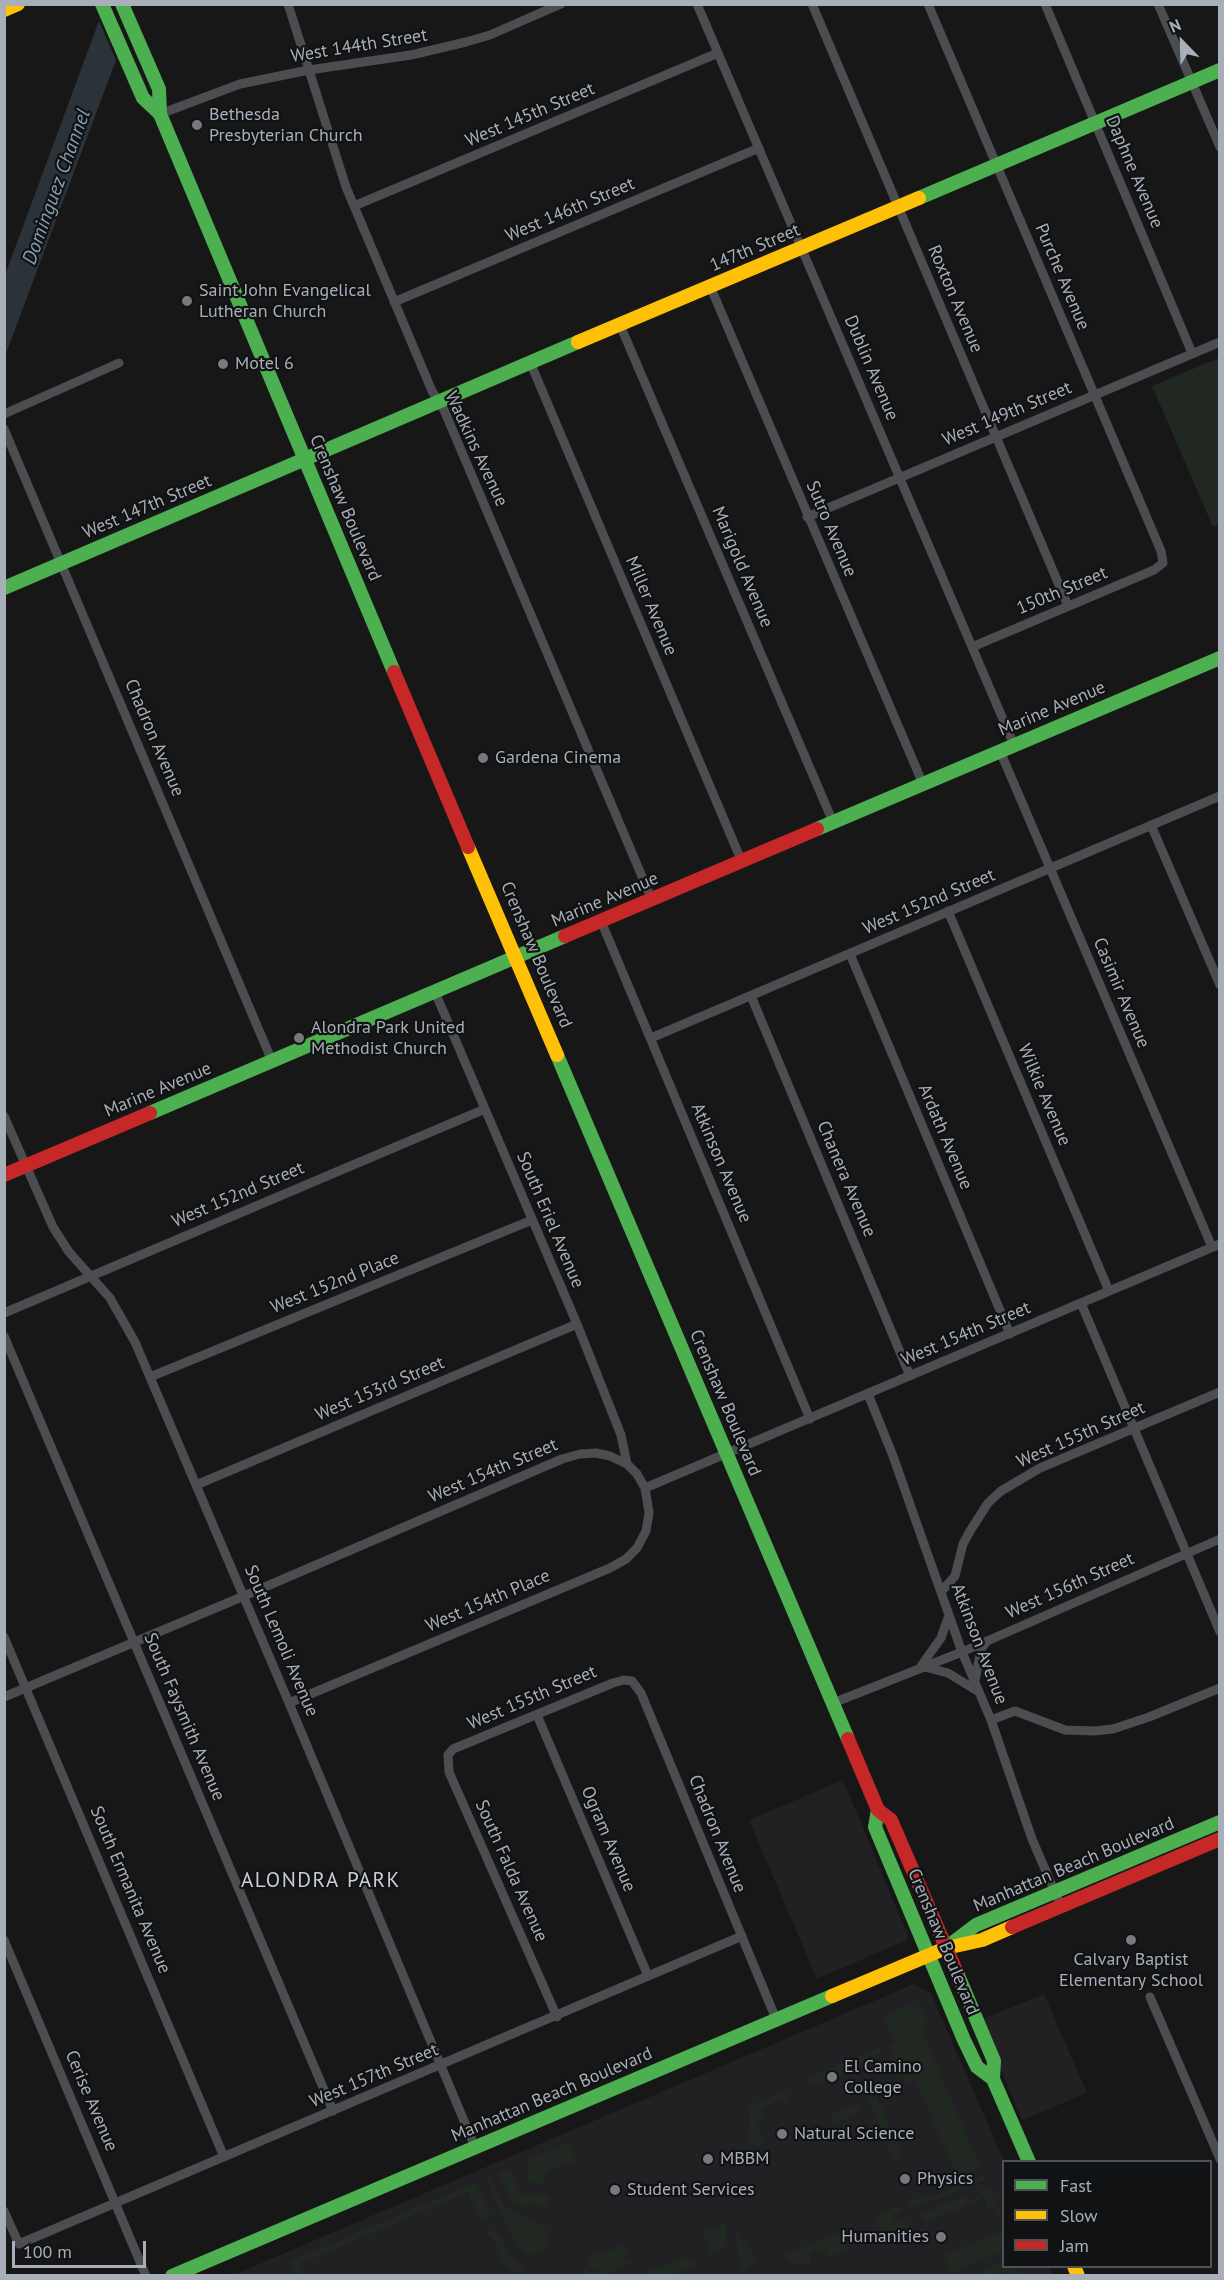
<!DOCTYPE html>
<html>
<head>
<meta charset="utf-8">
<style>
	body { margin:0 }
	#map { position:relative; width:1224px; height:2280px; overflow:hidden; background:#171717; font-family:"PT Sans",sans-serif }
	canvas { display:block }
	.frame { position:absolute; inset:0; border:6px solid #a9afb8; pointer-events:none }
	.legend { position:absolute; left:1002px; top:2160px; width:210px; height:108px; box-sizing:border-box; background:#111213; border:2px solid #4e5155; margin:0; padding:8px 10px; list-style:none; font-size:18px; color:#a9afb8 }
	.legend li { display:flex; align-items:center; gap:12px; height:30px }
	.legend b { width:30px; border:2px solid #4e5155 }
	.north { position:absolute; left:1152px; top:12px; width:60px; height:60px; -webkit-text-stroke:4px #111213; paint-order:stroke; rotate:337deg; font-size:16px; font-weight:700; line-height:24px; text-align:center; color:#a9afb8 }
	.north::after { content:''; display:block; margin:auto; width:21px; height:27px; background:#a9afb8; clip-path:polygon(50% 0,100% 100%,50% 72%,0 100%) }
	.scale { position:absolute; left:12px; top:2241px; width:134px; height:27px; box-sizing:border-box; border:3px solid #a9afb8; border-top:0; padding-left:8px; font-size:18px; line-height:21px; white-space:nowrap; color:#a9afb8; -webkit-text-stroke:4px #111213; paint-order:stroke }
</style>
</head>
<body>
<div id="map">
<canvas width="1224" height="2280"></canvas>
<div class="frame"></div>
<ul class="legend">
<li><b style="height:8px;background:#4caf50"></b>Fast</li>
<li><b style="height:8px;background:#ffc107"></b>Slow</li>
<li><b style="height:8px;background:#c62828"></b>Jam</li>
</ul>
<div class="north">N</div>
<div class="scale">100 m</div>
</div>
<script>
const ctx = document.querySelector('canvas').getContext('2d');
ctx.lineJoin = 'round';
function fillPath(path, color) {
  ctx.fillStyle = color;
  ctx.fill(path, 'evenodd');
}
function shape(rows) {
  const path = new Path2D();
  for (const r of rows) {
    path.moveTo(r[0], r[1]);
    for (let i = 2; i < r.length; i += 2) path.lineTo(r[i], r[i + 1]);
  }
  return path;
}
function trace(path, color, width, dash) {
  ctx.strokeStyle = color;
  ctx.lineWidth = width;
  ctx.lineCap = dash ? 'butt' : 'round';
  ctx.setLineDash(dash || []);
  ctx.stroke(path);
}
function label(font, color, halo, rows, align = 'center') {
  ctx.font = font + ' "PT Sans",sans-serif';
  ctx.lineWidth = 4.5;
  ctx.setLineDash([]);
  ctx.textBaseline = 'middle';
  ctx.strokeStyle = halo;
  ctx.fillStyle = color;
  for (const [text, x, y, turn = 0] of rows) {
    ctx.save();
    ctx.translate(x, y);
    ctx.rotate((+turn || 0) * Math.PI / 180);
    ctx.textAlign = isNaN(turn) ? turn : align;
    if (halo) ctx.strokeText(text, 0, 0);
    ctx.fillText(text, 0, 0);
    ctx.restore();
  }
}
const built = shape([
	[843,1780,908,1936,907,1940,817,1979,749,1820],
	[914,1984,931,1993,1004,2161,1004,2266,1049,2267,1053,2275,231,2276],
	[1044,1994,1087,2093,1022,2120,980,2020]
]);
const green = shape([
	[1219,358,1220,524,1213,527,1152,386],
	[918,2003,928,2022,920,2026,980,2167,958,2177,915,2079,905,2083,888,2044,895,2041,883,2016,907,2006,916,2008],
	[879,2048,881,2053,867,2059,869,2064,828,2082,826,2080,811,2086,808,2078],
	[785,2091,788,2099,772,2103,760,2112,764,2120,756,2124,765,2143,756,2147,754,2143,747,2146,751,2118,748,2106],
	[876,2096,903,2157,894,2161,869,2099],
	[857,2103,861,2112,834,2124,830,2115],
	[568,2142,576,2160,546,2173,544,2184,529,2182,528,2159],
	[509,2168,521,2194,537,2193,549,2196,544,2207,532,2204,522,2206,512,2201,498,2172],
	[488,2174,505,2207,543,2225,549,2234,548,2244,542,2252,527,2255,515,2245,486,2176],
	[984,2175,986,2179,940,2198,908,2208,905,2202,921,2197,930,2198],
	[476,2182,490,2212,487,2220,482,2222,468,2192,300,2264,303,2273,297,2275,291,2261],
	[989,2186,1001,2215,999,2218,994,2206,988,2208,984,2198,924,2223,920,2214,964,2196,967,2202,982,2195,980,2190],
	[900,2206,902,2212,892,2216,895,2224,906,2220,909,2227,884,2237,875,2216],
	[726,2223,727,2244,719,2253,711,2253,702,2233],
	[491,2230,500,2235,507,2253,523,2269,522,2274,514,2271,503,2262,492,2237,488,2235,486,2231],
	[1003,2230,1003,2251,952,2273,944,2255],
	[841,2231,848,2248,829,2257,824,2250,816,2249,809,2253,810,2264,807,2265,806,2264,795,2265,784,2255],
	[736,2233,759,2260,743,2271,739,2261],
	[624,2244,628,2255,622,2257,623,2259,629,2257,632,2263,604,2275,581,2275,586,2268,594,2272,602,2268,601,2267,594,2270,587,2266,592,2253,599,2255],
	[686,2256,688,2260,693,2258,696,2265,671,2275,641,2275],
	[1003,2260,1004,2266,1017,2267,1020,2275,1010,2275,1008,2272,985,2275,983,2269]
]);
const water = shape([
	[99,21,116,60,5,356,5,275]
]);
const street = shape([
	[288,4,346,187,432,391,444,410,652,900],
	[697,4,1014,745],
	[812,4,1068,606],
	[928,4,1161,551,1163,563,1154,570,972,647],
	[1045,4,1192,353],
	[1158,4,1220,147],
	[160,114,240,84,309,70,411,55,466,42,490,35,561,4],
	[354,206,718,53],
	[710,286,923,784],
	[394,302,759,148],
	[620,325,833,822],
	[530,362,742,862],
	[4,414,119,363],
	[4,429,272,1061],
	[807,517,1220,342],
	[1000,751,1212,1247],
	[1151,825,1220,985],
	[948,911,1109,1291],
	[601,921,810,1419],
	[850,954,1010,1334],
	[435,992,577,1324,621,1435,627,1464],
	[751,996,910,1376],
	[651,1038,1220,796],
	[4,1116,53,1227,69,1252,110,1298,135,1342,289,1703,475,2147],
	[1081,1303,1220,1632],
	[4,1313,485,1109],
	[4,1336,333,2111],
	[150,1377,532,1220],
	[868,1394,893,1456,962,1652,991,1720,1032,1839,1061,1906],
	[196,1485,577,1324],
	[645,1488,1220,1244],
	[941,1592,955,1576,963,1544,970,1531,988,1503,1001,1491,1040,1468,1220,1392],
	[949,1615,941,1638,921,1666,948,1673,979,1692],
	[4,1637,224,2157],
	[975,1681,981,1649,987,1641],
	[4,1697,244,1596,562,1459,580,1454,596,1453,610,1456,627,1464,637,1474,645,1488,649,1513,646,1531,637,1548,626,1559,610,1568,289,1703],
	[833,1703,962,1652,1220,1539],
	[537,1715,648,1976],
	[991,1720,1015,1711,1065,1730,1094,1731,1113,1729,1149,1717,1220,1688],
	[4,1940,146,2276],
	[1150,1997,1220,2159],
	[557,2017,449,1772,448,1755,453,1749,613,1683,624,1680,632,1681,641,1693,776,2019],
	[4,2211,19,2244,742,1936]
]);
const fast = shape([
	[102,4,143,98,160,114],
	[122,4,159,89,160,114,394,672],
	[919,198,1220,70],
	[4,588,578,342],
	[817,829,1220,658],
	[557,1055,848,1739],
	[150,1113,565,936],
	[878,1810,875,1827,964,2040,977,2067,993,2079],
	[951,1944,976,1925,1220,1822],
	[957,1973,994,2061,993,2079,1029,2162],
	[172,2276,832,1996]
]);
const slow = shape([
	[4,10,18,4],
	[578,342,919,198],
	[468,847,557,1055],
	[832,1996,946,1948,982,1940,1012,1927],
	[1074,2266,1078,2276]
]);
const jam = shape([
	[394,672,468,847],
	[565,936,817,829],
	[4,1175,150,1113],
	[848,1739,878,1810,891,1820,957,1973],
	[1012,1927,1220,1839]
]);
const markers = [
	[197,125,6,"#767a80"],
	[187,301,6,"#767a80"],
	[223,364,6,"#767a80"],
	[483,758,6,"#767a80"],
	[299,1038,6,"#767a80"],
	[1131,1940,6,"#767a80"],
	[832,2077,6,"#767a80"],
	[782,2134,6,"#767a80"],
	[708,2159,6,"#767a80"],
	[905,2179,6,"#767a80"],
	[615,2190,6,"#767a80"],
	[941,2237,6,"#767a80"]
];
const streetNames = [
	["West 144th Street",359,46,-9],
	["West 145th Street",530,115,-23],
	["Daphne Avenue",1134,172,67],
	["West 146th Street",570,210,-23],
	["147th Street",755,248,-23],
	["Purche Avenue",1062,277,67],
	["Roxton Avenue",955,299,67],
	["Dublin Avenue",871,368,67],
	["West 149th Street",1007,414,-23],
	["Wadkins Avenue",476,449,65],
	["West 147th Street",147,507,-23],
	["Crenshaw Boulevard",345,508,67],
	["Sutro Avenue",831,529,67],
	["Marigold Avenue",742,567,67],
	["150th Street",1062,591,-23],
	["Miller Avenue",651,606,67],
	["Marine Avenue",1052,709,-23],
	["Chadron Avenue",154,738,67],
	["Marine Avenue",605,900,-23],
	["West 152nd Street",929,902,-23],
	["Crenshaw Boulevard",536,955,67],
	["Casimir Avenue",1121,993,67],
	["Marine Avenue",158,1090,-23],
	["Wilkie Avenue",1044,1095,67],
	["Ardath Avenue",945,1137,67],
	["Atkinson Avenue",721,1163,67],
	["Chanera Avenue",846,1179,67],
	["West 152nd Street",238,1195,-23],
	["South Eriel Avenue",550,1220,67],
	["West 152nd Place",335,1283,-22],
	["West 154th Street",966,1334,-23],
	["West 153rd Street",380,1389,-23],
	["Crenshaw Boulevard",725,1403,67],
	["West 155th Street",1081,1435,-24],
	["West 154th Street",493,1471,-23],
	["West 156th Street",1070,1586,-24],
	["West 154th Place",488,1601,-23],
	["South Lemoli Avenue",281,1641,67],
	["Atkinson Avenue",979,1644,69],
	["West 155th Street",532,1698,-23],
	["South Faysmith Avenue",184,1717,67],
	["Chadron Avenue",717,1834,68],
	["Ogram Avenue",608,1839,67],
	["Manhattan Beach Boulevard",1074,1865,-23],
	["South Falda Avenue",511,1871,66],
	["South Ermanita Avenue",130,1890,67],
	["Crenshaw Boulevard",943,1942,67],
	["West 157th Street",374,2076,-23],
	["Manhattan Beach Boulevard",552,2095,-23],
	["Cerise Avenue",91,2101,67]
];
const poiNames = [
	["Bethesda",209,115],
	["Presbyterian Church",209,136],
	["Saint John Evangelical",199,291],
	["Lutheran Church",199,312],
	["Motel 6",235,364],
	["Gardena Cinema",495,758],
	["Alondra Park United",311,1028],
	["Methodist Church",311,1049],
	["Calvary Baptist",1131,1960,"center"],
	["Elementary School",1131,1981,"center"],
	["El Camino",844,2067],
	["College",844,2088],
	["Natural Science",794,2134],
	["MBBM",720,2159],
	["Physics",917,2179],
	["Student Services",627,2190],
	["Humanities",929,2237,"right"]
];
const waterNames = [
	["Dominguez Channel",57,187,-70]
];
const quarterNames = [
	["ALONDRA PARK",321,1881]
];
fillPath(built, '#212123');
fillPath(green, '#212821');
fillPath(water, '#2b3339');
trace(street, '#4c4d50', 9);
trace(fast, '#4caf50', 14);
trace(slow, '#ffc107', 14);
trace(jam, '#c62828', 14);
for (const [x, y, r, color] of markers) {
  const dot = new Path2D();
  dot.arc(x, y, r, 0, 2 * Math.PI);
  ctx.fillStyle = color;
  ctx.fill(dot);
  trace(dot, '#111213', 2);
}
label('18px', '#a9afb8', '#111213', streetNames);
label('18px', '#a9afb8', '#111213', poiNames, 'left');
label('italic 20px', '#819fb2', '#111213', waterNames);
ctx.letterSpacing = '1.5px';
label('21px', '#cacdd4', '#111213', quarterNames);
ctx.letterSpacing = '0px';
</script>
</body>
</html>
